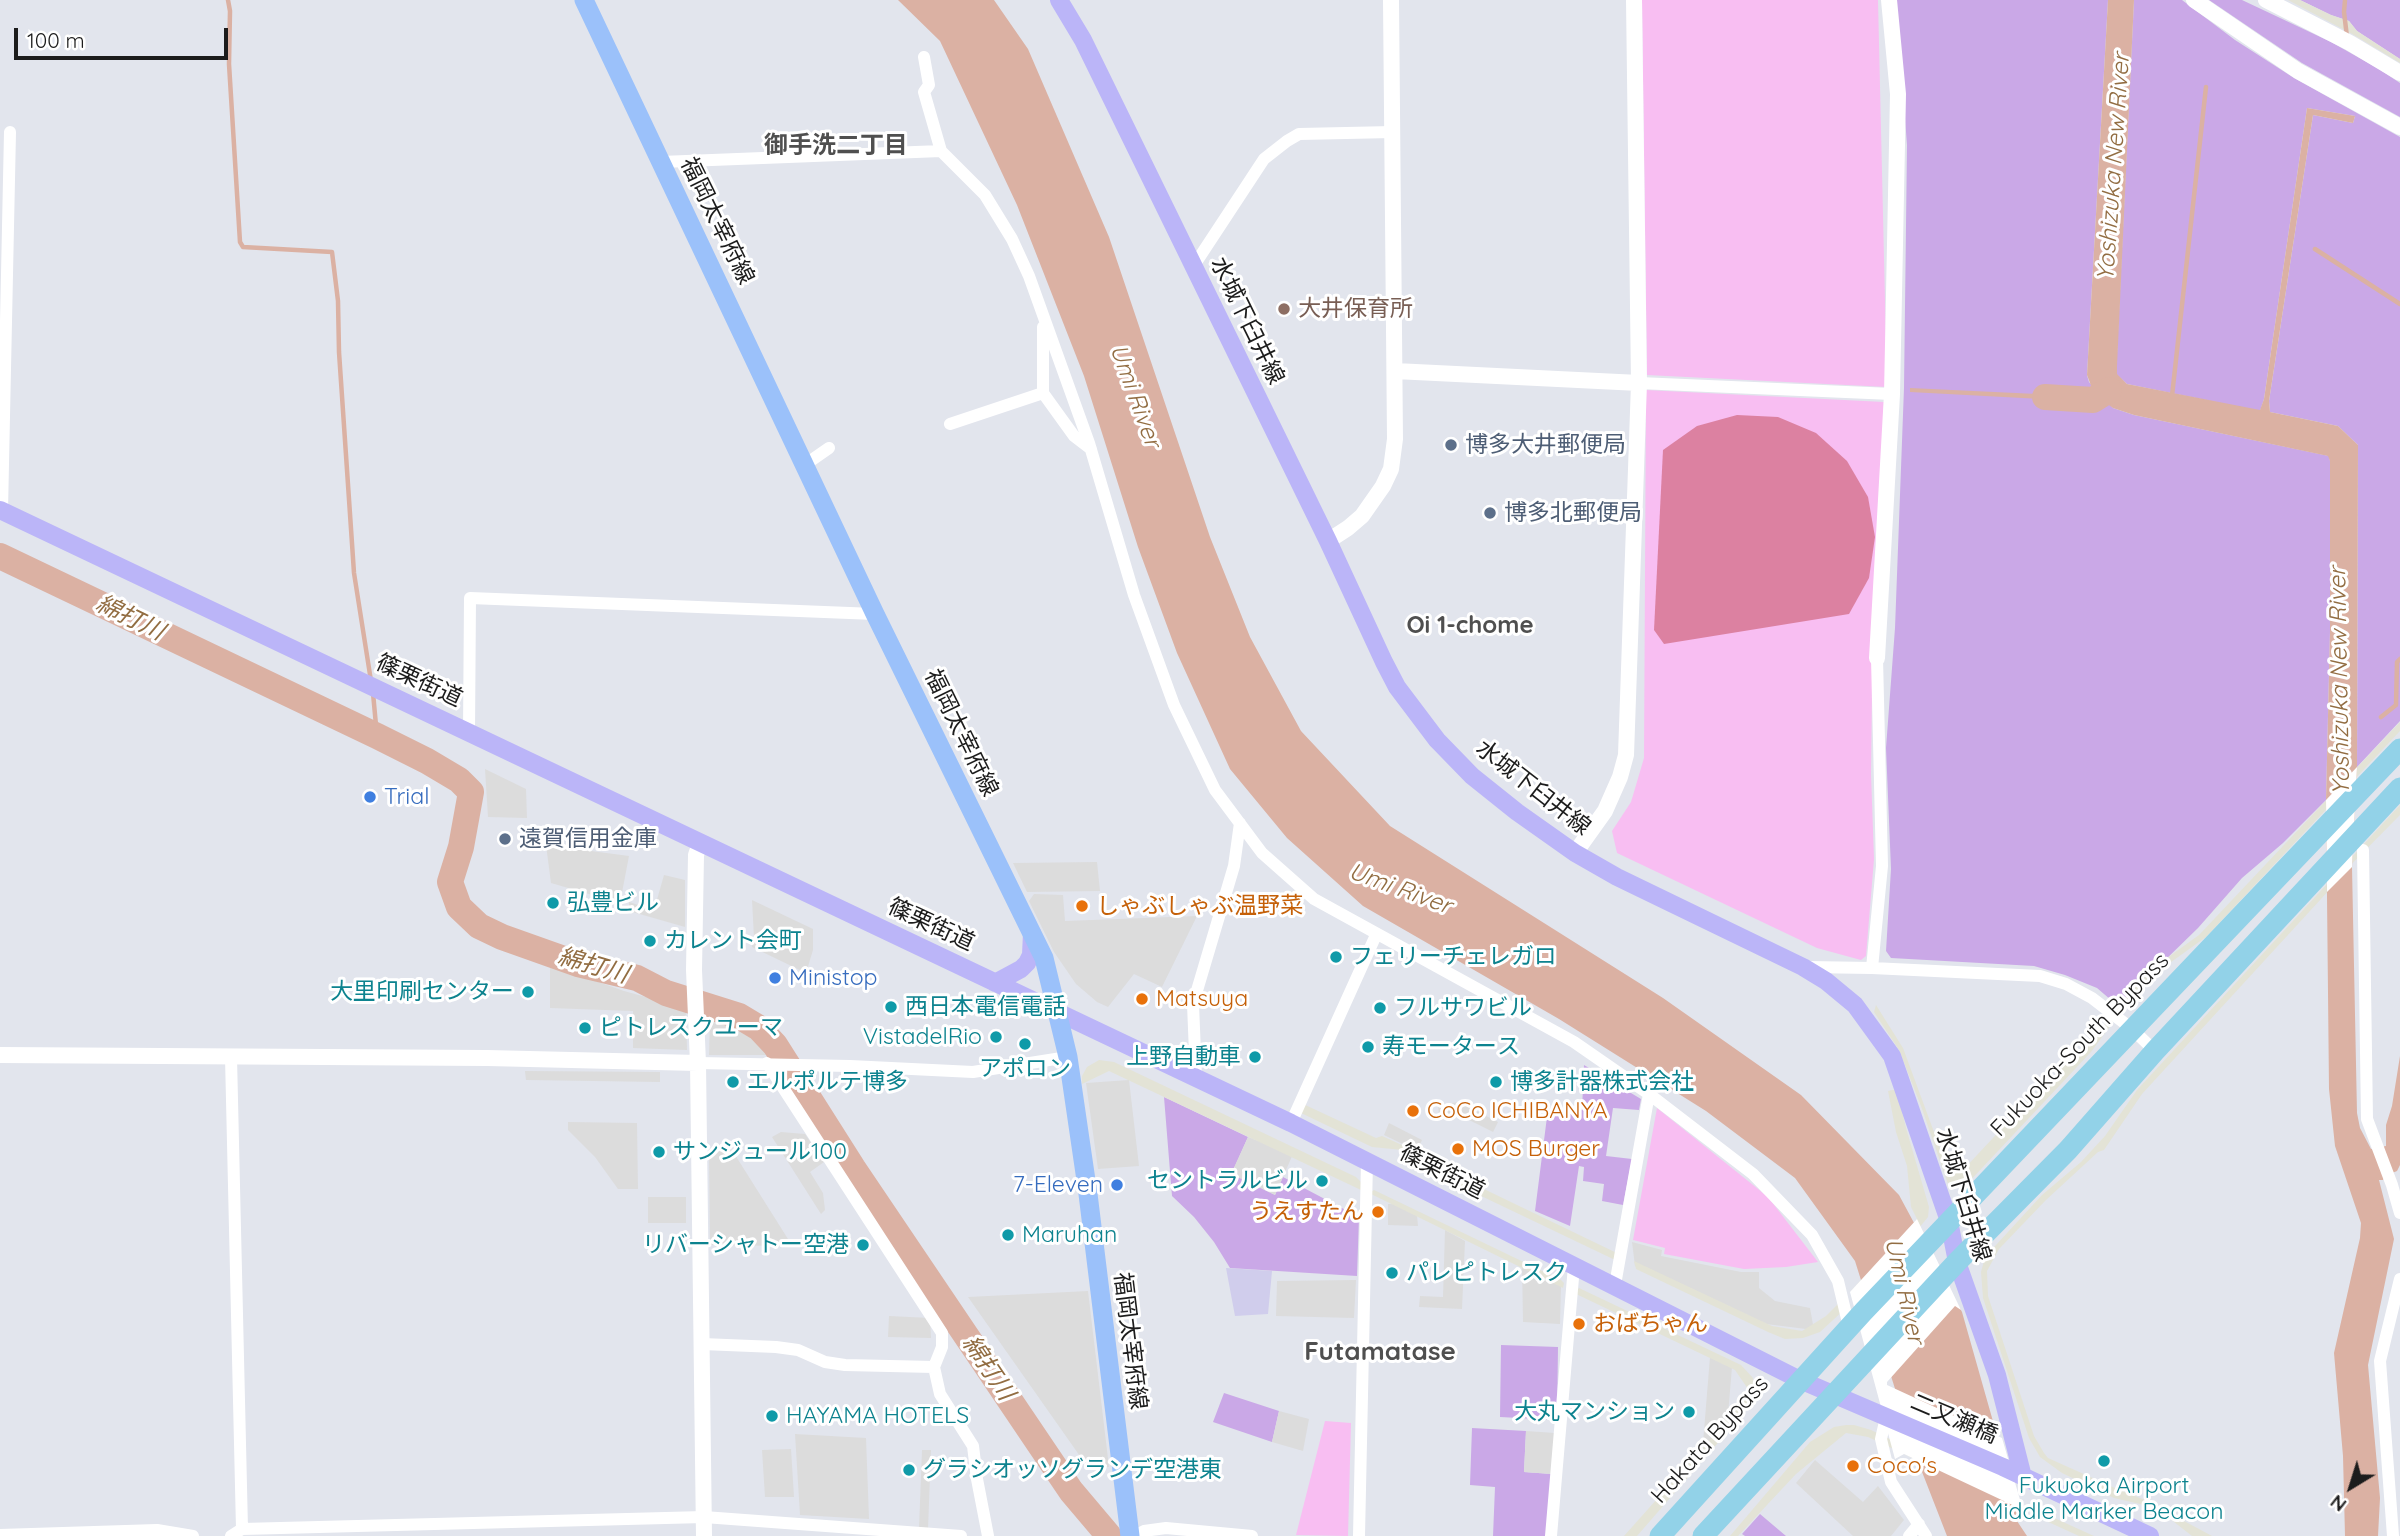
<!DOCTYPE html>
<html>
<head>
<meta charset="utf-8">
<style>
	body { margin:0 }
	#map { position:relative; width:2400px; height:1536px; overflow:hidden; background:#e2e5ed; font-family:Quicksand,sans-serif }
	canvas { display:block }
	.north { position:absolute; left:2316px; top:1452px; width:70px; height:70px; -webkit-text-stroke:5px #fff; paint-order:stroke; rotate:218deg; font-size:19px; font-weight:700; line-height:28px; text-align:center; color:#1c1c1c }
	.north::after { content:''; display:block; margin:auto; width:24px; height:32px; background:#1c1c1c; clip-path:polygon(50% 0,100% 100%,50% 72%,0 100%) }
	.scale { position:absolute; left:14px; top:28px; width:214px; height:32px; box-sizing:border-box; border:4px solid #1c1c1c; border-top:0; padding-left:9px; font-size:21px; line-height:24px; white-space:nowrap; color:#1c1c1c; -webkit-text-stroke:5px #fff; paint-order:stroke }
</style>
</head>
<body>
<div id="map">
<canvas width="2400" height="1536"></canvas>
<div class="north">N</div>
<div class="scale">100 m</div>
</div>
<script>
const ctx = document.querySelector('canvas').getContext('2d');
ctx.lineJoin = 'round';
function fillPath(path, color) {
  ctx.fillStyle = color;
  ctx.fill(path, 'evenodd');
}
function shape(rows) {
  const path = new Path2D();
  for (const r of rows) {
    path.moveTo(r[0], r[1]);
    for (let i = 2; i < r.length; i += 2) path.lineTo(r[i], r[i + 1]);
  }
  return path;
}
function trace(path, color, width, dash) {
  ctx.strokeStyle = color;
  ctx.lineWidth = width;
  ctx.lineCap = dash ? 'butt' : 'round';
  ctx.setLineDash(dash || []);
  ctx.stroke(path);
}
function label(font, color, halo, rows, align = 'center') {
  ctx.font = font + ' Quicksand,"Noto Sans JP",sans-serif';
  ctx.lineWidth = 6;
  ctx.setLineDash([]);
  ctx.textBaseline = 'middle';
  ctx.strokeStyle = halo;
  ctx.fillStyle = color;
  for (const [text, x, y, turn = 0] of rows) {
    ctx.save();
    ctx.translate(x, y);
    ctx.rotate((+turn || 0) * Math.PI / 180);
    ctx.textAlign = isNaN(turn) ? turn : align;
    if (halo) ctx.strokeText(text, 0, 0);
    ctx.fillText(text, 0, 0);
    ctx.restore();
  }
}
const farmland = shape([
	[1226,1268,1272,1271,1268,1314,1235,1316]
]);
const grass = shape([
	[1896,0,2108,0,2087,375,2089,382,2113,408,2134,415,2329,456,2330,461,2330,632,2326,800,2283,843,2242,878,2198,928,2118,1006,2097,988,2065,975,2034,966,1891,958,1886,951,1891,869,1886,748,1895,628,1904,388,1907,145],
	[2134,0,2182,0,2235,40,2294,78,2400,137,2400,721,2357,767,2358,445,2338,426,2270,412,2269,401,2313,115,2353,123,2355,116,2307,108,2264,399,2260,411,2127,384,2116,374],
	[2209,0,2242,0,2331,42,2379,69,2400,83,2400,117,2302,63],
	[2300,0,2400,0,2400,59,2357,31,2349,21,2331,15],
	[1584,1065,1641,1099,1639,1110,1613,1108,1606,1156,1632,1159,1623,1205,1602,1201,1604,1184,1583,1181,1584,1167,1579,1166,1570,1226,1535,1211,1548,1109,1582,1110],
	[1164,1097,1248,1137,1232,1173,1275,1195,1283,1177,1359,1217,1357,1276,1230,1268,1214,1242,1194,1217,1172,1196],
	[1501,1345,1558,1347,1557,1420,1500,1417],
	[1224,1393,1279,1411,1272,1442,1213,1422],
	[1472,1428,1526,1431,1524,1472,1552,1474,1547,1536,1493,1536,1495,1487,1470,1485],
	[1760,1514,1786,1536,1745,1536,1742,1534]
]);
const park = shape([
	[1642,0,1878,0,1887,387,1647,375],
	[1646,390,1884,402,1872,685,1871,774,1874,859,1866,956,1861,960,1817,948,1617,853,1612,831,1631,802,1644,758],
	[1657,1108,1768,1197,1818,1262,1786,1267,1744,1269,1664,1254,1665,1248,1633,1240],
	[1325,1421,1351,1423,1348,1536,1296,1535]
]);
const pitch = shape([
	[1737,415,1778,417,1816,433,1847,461,1868,497,1875,537,1869,578,1849,614,1664,644,1654,630,1663,450,1697,426]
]);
const parking = shape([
	[485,769,526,789,527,818,488,817],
	[546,845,629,856,620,903,551,883],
	[1097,862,1100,891,1027,892,1013,863],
	[664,875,685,880,685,927,629,911,629,902,654,910],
	[1034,894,1063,895,1065,921,1197,916,1162,987,1134,974,1108,1007,1097,1002,1076,984,1054,952,1029,901],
	[752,900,813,929,813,950,806,973,752,947,754,938],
	[550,965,624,991,686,1008,687,1050,633,1048,633,1011,550,1008],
	[710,1017,737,1021,752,1030,771,1055,709,1055],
	[525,1071,660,1072,660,1082,526,1080],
	[1129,1080,1139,1166,1098,1169,1086,1083],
	[1459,1102,1498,1122,1493,1132,1457,1114,1439,1115,1438,1105],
	[568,1122,637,1123,638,1189,618,1189,595,1157,568,1130],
	[1389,1123,1422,1140,1417,1151,1384,1135],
	[781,1132,805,1134,824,1162,810,1172,823,1193,825,1210,821,1214,772,1137],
	[1248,1137,1293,1154,1275,1195,1231,1174],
	[732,1150,788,1239,787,1246,710,1245,709,1152],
	[648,1197,686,1197,686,1223,648,1223],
	[1388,1204,1396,1204,1417,1215,1418,1226,1388,1225],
	[1445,1230,1465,1241,1462,1309,1419,1307,1420,1296,1443,1297],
	[1632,1242,1662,1250,1661,1256,1741,1272,1759,1272,1759,1288,1775,1301,1810,1308,1814,1330,1766,1324,1635,1266],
	[1522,1265,1561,1284,1560,1324,1523,1322],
	[1356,1280,1354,1318,1276,1316,1277,1281],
	[1088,1291,1109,1467,1089,1469,968,1297],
	[889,1316,930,1318,931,1338,888,1337],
	[1710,1357,1732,1367,1728,1415,1709,1444,1703,1443],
	[1279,1411,1309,1419,1303,1451,1272,1442],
	[1526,1431,1555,1433,1552,1474,1524,1472],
	[795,1434,866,1438,869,1519,800,1515],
	[791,1449,794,1497,765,1497,762,1450],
	[922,1450,931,1450,928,1529,919,1528],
	[1815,1460,1863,1502,1878,1486,1904,1520,1891,1536,1853,1536,1796,1483]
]);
const plaza = shape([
	[2288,0,2300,0,2331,15,2349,21,2357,31,2400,59,2400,63,2354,35],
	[2400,722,2400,731,2206,937,2153,975,2128,1002,2091,1052,1967,1184,1960,1188,1948,1184,1921,1106,1899,1050,1874,1012,1876,1005,1903,1048,1948,1170,1962,1171,2023,1106,2100,1031,2126,996,2149,971,2199,935],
	[2400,805,2400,815,2331,885,2332,887,2142,1094,2104,1150,2098,1152,2046,1200,1999,1249,1987,1271,1988,1296,2034,1436,2044,1453,2048,1458,2115,1488,2145,1500,2212,1536,2192,1536,2169,1518,2140,1504,2114,1498,2062,1473,2040,1457,2029,1438,1983,1298,1981,1272,1985,1257,1996,1245,2042,1195,2081,1162,2105,1136,2137,1090],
	[1099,1060,1114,1062,1356,1177,1361,1182,1361,1190,1109,1071,1082,1084,1082,1076,1087,1067],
	[1897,1089,1906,1128,1929,1207,1928,1217,1919,1228,1850,1292,1917,1219,1911,1207,1907,1166,1896,1132,1888,1091],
	[1301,1103,1376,1138,1382,1136,1433,1159,1459,1177,1623,1256,1617,1260,1613,1259,1454,1183,1430,1164,1402,1150,1372,1147,1301,1113],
	[1374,1190,1561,1280,1564,1283,1563,1288,1369,1193],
	[1634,1261,1772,1326,1802,1331,1826,1316,1842,1300,1845,1309,1820,1332,1803,1338,1785,1339,1768,1332,1636,1269],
	[1579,1288,1741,1365,1753,1378,1755,1396,1750,1406,1637,1536,1624,1536,1715,1434,1731,1409,1734,1412,1744,1400,1748,1389,1735,1370,1574,1293],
	[1846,1425,1854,1425,1871,1430,2017,1500,2023,1505,2023,1510,1868,1437,1846,1433,1796,1474,1738,1536,1730,1536,1810,1442,1834,1427],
	[2036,1512,2041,1512,2094,1536,2079,1536,2033,1515]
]);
const water = shape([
	[898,0,994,0,1028,49,1109,237,1210,537,1250,637,1301,731,1390,826,1663,998,1801,1095,1899,1195,1962,1312,2017,1506,2017,1521,2027,1536,1947,1536,1917,1459,1855,1261,1795,1178,1706,1111,1559,1019,1363,906,1287,838,1230,769,1177,653,1138,547,1084,376,1017,205,940,41],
	[2108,0,2134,0,2117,366,2117,374,2127,384,2260,410,2264,399,2307,108,2355,116,2353,123,2313,115,2269,401,2270,412,2338,426,2358,445,2357,767,2352,867,2357,1113,2360,1128,2371,1149,2386,1146,2386,1125,2392,1106,2400,1056,2400,1165,2397,1171,2385,1176,2383,1180,2379,1180,2394,1239,2368,1365,2380,1498,2378,1536,2345,1536,2343,1456,2334,1353,2360,1238,2361,1223,2335,1146,2329,1089,2326,800,2330,632,2330,461,2328,456,2134,415,2113,408,2098,397,2093,391,2087,375],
	[1910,388,2079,396,2079,401,1910,392]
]);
const pier = shape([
	[2357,767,2352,867,2327,892,2326,800],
	[1917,1219,1961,1310,1955,1306,1887,1382,1887,1385,2002,1438,2023,1510,1904,1454,1895,1459,1850,1292]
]);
const stream = shape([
	[228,0,230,11,229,64,240,242,243,247,332,252,338,301,339,352,354,573,371,681],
	[2345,0,2344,12,2347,37],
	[2315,249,2400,304],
	[2172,396,2206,87],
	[2073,399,2103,397],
	[373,693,377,736],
	[2381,717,2396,705,2397,662,2400,659]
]);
const river = shape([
	[2045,397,2093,400,2109,390],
	[0,556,377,736,427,761,459,780,471,792,461,847,450,882,459,907,479,926,502,937,578,964,637,978,666,993,739,1016,759,1028,775,1045,853,1168,1071,1491,1109,1536]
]);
const minor = shape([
	[924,57,929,85,924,92,941,151,985,195,1012,239,1029,276,1089,443,1134,595,1174,705,1215,790,1262,853,1314,899,1574,1042,1649,1094,1753,1174,1812,1235,1838,1281,1849,1327],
	[661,162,941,151],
	[1193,267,1264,159,1287,141,1299,134,1393,132],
	[1043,327,1043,393,1074,436,1091,449],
	[1639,383,1892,394],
	[950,424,1043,393],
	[806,464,829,448],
	[2,511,10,132],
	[469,732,470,598,875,614],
	[2363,850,2367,1119,2392,1185,2400,1213],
	[1807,967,1872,968,2040,976,2066,984,2092,998,2132,1029,2155,1051],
	[1872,968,1882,866,1877,658],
	[231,1057,242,1529],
	[698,1063,850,1066,973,1072,1068,1057],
	[767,1063,942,1333,942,1347,934,1367,940,1394,973,1446,977,1479,988,1536],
	[1196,1078,1193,1004,1234,866,1240,823],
	[1291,1123,1376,935],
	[1615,1285,1649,1094],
	[702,1344,776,1347,798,1350,825,1362,845,1365,934,1367],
	[1886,1417,1881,1439,1891,1482,1926,1536],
	[0,1535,157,1530,193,1536],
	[231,1536,242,1529,704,1517,961,1536],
	[1134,1536,1144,1531,1166,1528,1252,1536],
	[1359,1536,1367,1161],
	[1551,1536,1574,1266],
	[1909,1536,1919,1524],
	[2393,1536,2380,1361,2400,1279]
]);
const tertiary = shape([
	[2194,0,2298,71,2400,127],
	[2266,0,2350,43,2400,73],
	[1395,371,1639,383],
	[1328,541,1348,528,1362,516,1383,486,1391,469,1395,439,1391,0],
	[1877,658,1892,394,1898,94,1889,0],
	[700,843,696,855,694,970,698,1063,704,1536],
	[1575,853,1605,811,1620,777,1626,755,1639,383,1634,0],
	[0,1055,487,1058,698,1063]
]);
const secondary = shape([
	[1059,0,1083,40,1328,541,1384,662,1397,687,1437,740,1472,776,1517,812,1575,853,1617,877,1803,967,1826,981,1855,1005,1892,1056,1949,1221,1957,1262,1997,1375,2023,1477],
	[0,510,1291,1123,1800,1380,2003,1467,2150,1536],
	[995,983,1021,969,1027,963,1031,955,1032,933]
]);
const primary = shape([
	[584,0,875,614,1044,958,1068,1057,1088,1194,1130,1536]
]);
const trunk = shape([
	[1660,1536,1864,1311,2400,749],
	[1703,1536,1957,1262,2068,1150,2155,1051,2400,788]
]);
const markers = [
	[1284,309,7,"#8d6e63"],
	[1451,445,7,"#5c6f8a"],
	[1490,513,7,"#5c6f8a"],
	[370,797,7,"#3f7fe0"],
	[505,839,7,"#5c6f8a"],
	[553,903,7,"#0f9aa8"],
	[1082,906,7,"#e8710a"],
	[650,941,7,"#0f9aa8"],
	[1336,957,7,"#0f9aa8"],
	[775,978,7,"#3f7fe0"],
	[528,992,7,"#0f9aa8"],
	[1142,999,7,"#e8710a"],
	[891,1007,7,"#0f9aa8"],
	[1380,1008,7,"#0f9aa8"],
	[585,1028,7,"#0f9aa8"],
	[996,1037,7,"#0f9aa8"],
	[1025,1044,7,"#0f9aa8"],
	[1368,1047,7,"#0f9aa8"],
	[1255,1057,7,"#0f9aa8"],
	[733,1082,7,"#0f9aa8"],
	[1496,1082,7,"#0f9aa8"],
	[1413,1111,7,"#e8710a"],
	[1458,1149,7,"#e8710a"],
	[659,1152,7,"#0f9aa8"],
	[1322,1181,7,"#0f9aa8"],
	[1117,1185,7,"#3f7fe0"],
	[1378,1212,7,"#e8710a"],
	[1008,1235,7,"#0f9aa8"],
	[863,1245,7,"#0f9aa8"],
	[1392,1273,7,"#0f9aa8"],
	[1579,1324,7,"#e8710a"],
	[1689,1412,7,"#0f9aa8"],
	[772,1416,7,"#0f9aa8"],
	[2104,1461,7,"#0f9aa8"],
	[1853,1466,7,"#e8710a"],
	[909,1470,7,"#0f9aa8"]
];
const streetNames = [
	["福岡太宰府線",717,221,64],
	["水城下臼井線",1247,321,64],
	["篠栗街道",419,681,25],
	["福岡太宰府線",961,733,64],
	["水城下臼井線",1533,788,38],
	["篠栗街道",931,925,25],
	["Fukuoka-South Bypass",2080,1045,-46],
	["篠栗街道",1442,1172,27],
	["水城下臼井線",1963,1195,73],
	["福岡太宰府線",1130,1341,83],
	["二又瀬橋",1954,1419,23],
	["Hakata Bypass",1710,1440,-48]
];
const educationNames = [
	["大井保育所",1298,309]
];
const serviceNames = [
	["博多大井郵便局",1465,445],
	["博多北郵便局",1504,513],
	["遠賀信用金庫",519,839]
];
const shopNames = [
	["Trial",384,797],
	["Ministop",789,978],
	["7-Eleven",1103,1185,"right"]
];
const cultureNames = [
	["弘豊ビル",567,903],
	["カレント会町",664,941],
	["フェリーチェレガロ",1350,957],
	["大里印刷センター",514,992,"right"],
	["西日本電信電話",905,1007],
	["フルサワビル",1394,1008],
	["ピトレスクユーマ",599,1028],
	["VistadelRio",982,1037,"right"],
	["寿モータース",1382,1047],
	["上野自動車",1241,1057,"right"],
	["アポロン",1025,1069,"center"],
	["エルポルテ博多",747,1082],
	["博多計器株式会社",1510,1082],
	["サンジュール100",673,1152],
	["セントラルビル",1308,1181,"right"],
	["Maruhan",1022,1235],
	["リバーシャトー空港",849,1245,"right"],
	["パレピトレスク",1406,1273],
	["大丸マンション",1675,1412,"right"],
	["HAYAMA HOTELS",786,1416],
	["グラシオッソグランデ空港東",923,1470],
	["Fukuoka Airport",2104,1486,"center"],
	["Middle Marker Beacon",2104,1512,"center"]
];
const foodNames = [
	["しゃぶしゃぶ温野菜",1096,906],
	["Matsuya",1156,999],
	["CoCo ICHIBANYA",1427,1111],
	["MOS Burger",1472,1149],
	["うえすたん",1364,1212,"right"],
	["おばちゃん",1593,1324],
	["Coco's",1867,1466]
];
const neighbourhoodNames = [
	["御手洗二丁目",836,146],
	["Oi 1-chome",1470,626]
];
const waterNames = [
	["Yoshizuka New River",2114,167,-86],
	["Umi River",1135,396,70],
	["綿打川",130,618,26],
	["Yoshizuka New River",2340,681,-91],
	["Umi River",1400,889,20],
	["綿打川",593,966,16],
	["Umi River",1904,1291,77],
	["綿打川",988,1368,56]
];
const quarterNames = [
	["Futamatase",1380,1352]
];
fillPath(farmland, '#d0cdec');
fillPath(grass, '#caa8e7');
fillPath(park, '#f8bef2');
fillPath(pitch, '#dc81a1');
fillPath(parking, '#dcdcdc');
fillPath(plaza, '#e3e3d6');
fillPath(water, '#dbb1a3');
fillPath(pier, '#fff');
trace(stream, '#dbb1a3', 4.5);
trace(river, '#dbb1a3', 26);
trace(minor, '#fff', 12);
trace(tertiary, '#fff', 16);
trace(secondary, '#bbb5f8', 18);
trace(primary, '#9bc1fa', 19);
trace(trunk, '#92d2e8', 21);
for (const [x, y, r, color] of markers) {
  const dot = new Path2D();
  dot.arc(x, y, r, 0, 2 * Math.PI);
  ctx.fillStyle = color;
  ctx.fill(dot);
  trace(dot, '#fff', 2.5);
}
label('23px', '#1c1c1c', '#fff', streetNames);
label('23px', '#785e54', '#fff', educationNames, 'left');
label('23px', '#4e5e75', '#fff', serviceNames, 'left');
label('23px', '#366cbe', '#fff', shopNames, 'left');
label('23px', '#0d838f', '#fff', cultureNames, 'left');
label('23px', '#c56008', '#fff', foodNames, 'left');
label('bold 24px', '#4f4f4f', '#fff', neighbourhoodNames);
label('italic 24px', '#926d42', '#fff', waterNames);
label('bold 26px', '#4f4f4f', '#fff', quarterNames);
</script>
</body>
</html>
